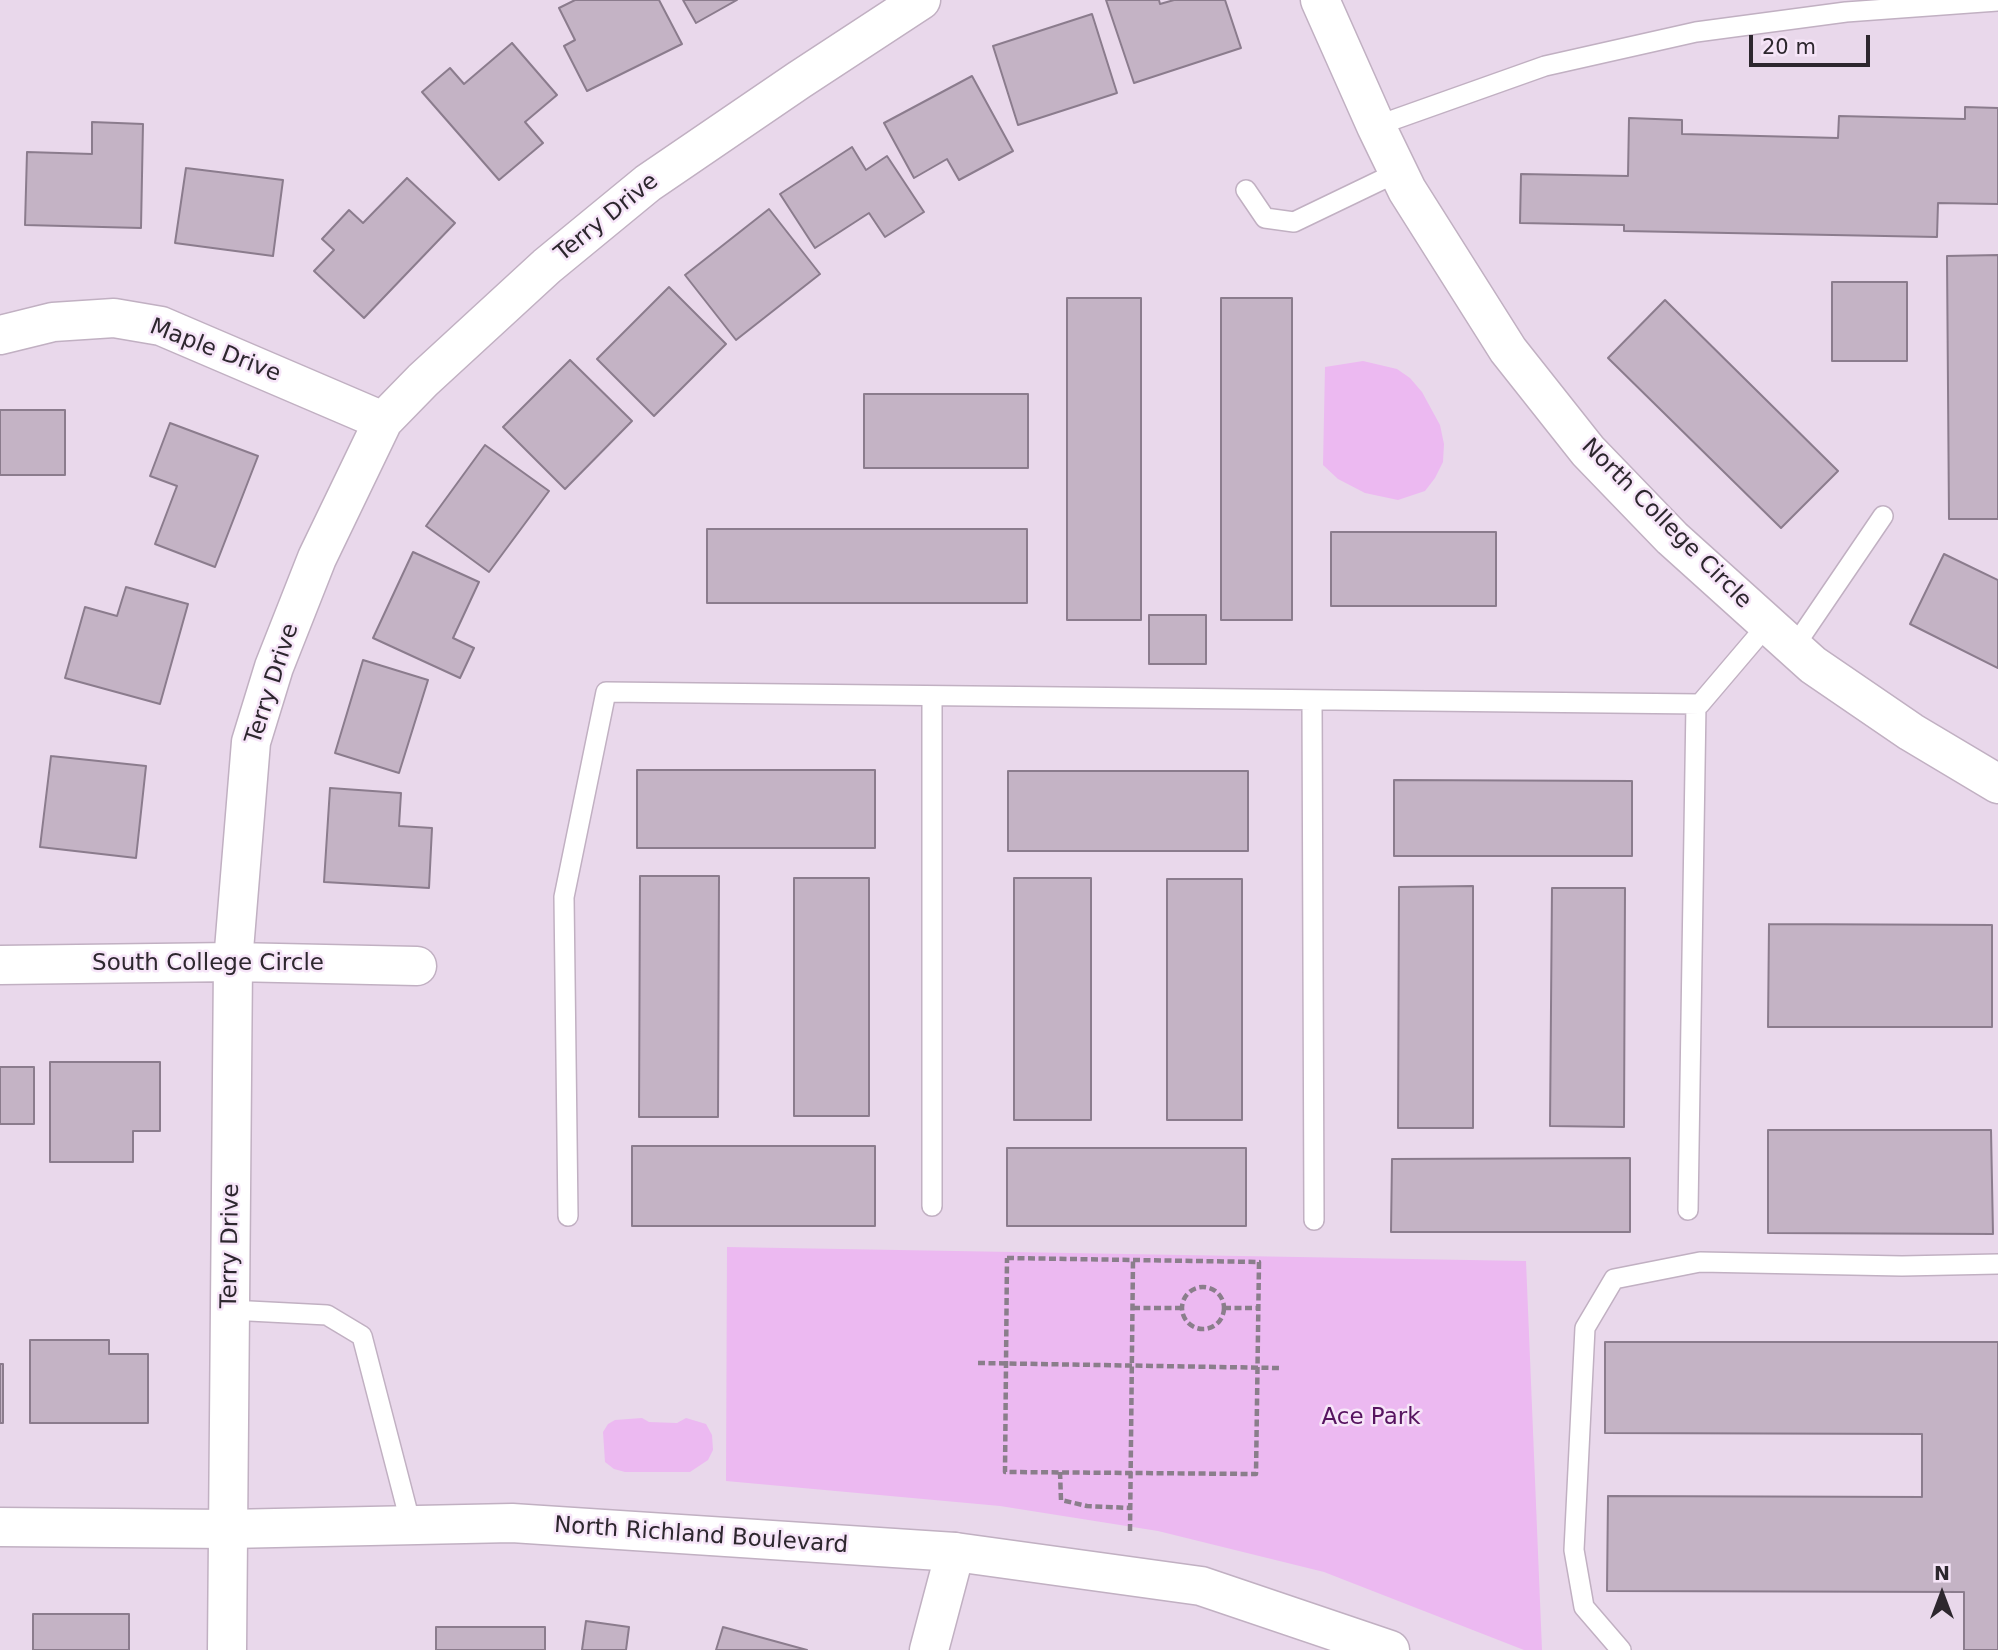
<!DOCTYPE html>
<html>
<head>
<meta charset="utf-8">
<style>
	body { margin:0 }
	#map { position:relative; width:1998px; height:1650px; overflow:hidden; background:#e9d8eb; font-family:"DejaVu Sans",sans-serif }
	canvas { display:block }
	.north { position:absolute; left:1907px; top:1559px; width:70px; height:70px; -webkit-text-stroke:5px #f6e5f8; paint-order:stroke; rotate:0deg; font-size:19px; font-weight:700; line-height:28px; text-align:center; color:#2d272e }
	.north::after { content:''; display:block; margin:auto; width:24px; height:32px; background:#2d272e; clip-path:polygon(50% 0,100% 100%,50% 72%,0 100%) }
	.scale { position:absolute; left:1749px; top:35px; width:121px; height:32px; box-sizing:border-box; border:4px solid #2d272e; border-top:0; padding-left:9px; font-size:21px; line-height:24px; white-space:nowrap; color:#2d272e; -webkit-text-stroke:5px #f6e5f8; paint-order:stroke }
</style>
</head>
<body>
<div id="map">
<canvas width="1998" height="1650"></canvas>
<div class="north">N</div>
<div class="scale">20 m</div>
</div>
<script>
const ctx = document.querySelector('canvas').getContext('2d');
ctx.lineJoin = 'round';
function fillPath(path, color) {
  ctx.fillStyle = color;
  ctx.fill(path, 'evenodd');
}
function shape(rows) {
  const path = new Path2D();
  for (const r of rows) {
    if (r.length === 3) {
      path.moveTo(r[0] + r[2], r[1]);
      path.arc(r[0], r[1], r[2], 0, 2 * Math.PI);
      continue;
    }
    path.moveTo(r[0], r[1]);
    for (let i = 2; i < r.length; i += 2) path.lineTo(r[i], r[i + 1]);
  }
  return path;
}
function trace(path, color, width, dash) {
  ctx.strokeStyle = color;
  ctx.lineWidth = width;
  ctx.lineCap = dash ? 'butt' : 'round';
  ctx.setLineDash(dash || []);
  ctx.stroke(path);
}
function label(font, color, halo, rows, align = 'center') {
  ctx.font = font + ' "DejaVu Sans",sans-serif';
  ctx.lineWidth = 5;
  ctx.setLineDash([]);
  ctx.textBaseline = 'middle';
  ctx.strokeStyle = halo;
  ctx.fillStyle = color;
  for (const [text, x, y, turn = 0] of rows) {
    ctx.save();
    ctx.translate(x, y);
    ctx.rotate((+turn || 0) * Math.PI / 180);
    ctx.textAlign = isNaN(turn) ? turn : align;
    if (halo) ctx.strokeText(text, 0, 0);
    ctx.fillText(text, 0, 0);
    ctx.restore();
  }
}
const green = shape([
	[1363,361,1397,369,1410,378,1422,392,1440,425,1444,444,1443,462,1435,478,1425,491,1398,500,1365,493,1338,479,1323,465,1325,367],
	[727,1247,1526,1261,1542,1650,1524,1650,1324,1572,1158,1531,1000,1506,726,1481],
	[642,1418,649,1422,677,1423,686,1418,706,1424,712,1435,713,1450,708,1460,690,1472,625,1472,614,1469,605,1462,603,1432,608,1424,615,1420]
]);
const building = shape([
	[575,0,659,0,682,44,587,91,564,46,575,40,559,8,575,0],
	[683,0,737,0,696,23,683,0],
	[1106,0,1159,0,1160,4,1174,0,1225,0,1241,48,1134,83,1106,0],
	[1092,14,1117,93,1018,125,993,46,1092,14],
	[512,43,557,95,525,122,543,143,499,180,422,92,450,68,464,84,512,43],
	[972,76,1013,151,959,180,947,159,914,178,884,123,972,76],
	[1965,107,1998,108,1998,204,1938,203,1937,237,1624,231,1624,225,1520,223,1521,174,1628,176,1629,118,1682,120,1682,134,1838,138,1839,116,1965,119,1965,107],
	[92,122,143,124,141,228,25,225,27,152,92,154,92,122],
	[852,147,866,170,887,156,924,212,885,237,869,213,815,248,780,194,852,147],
	[186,168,283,180,273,256,175,243,186,168],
	[407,178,455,223,364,318,314,271,334,250,322,239,349,210,363,223,407,178],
	[769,209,820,274,736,340,685,275,769,209],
	[1998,255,1998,519,1949,519,1947,256,1998,255],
	[1832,282,1907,282,1907,361,1832,361,1832,282],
	[669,287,726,344,654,416,597,359,669,287],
	[1067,298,1141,298,1141,620,1067,620,1067,298],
	[1221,298,1292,298,1292,620,1221,620,1221,298],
	[1665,300,1838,471,1781,528,1608,358,1665,300],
	[570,360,632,421,565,489,503,427,570,360],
	[864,394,1028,394,1028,468,864,468,864,394],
	[0,410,65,410,65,475,0,475,0,410],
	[170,423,258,456,215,567,155,544,177,486,150,476,170,423],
	[485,445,549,491,489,572,426,526,485,445],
	[707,529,1027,529,1027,603,707,603,707,529],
	[1331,532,1496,532,1496,606,1331,606,1331,532],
	[413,552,479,582,453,638,474,648,460,678,373,638,413,552],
	[1944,554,1998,580,1998,668,1910,624,1944,554],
	[126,587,188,604,160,704,65,678,85,607,117,616,126,587],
	[1149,615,1206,615,1206,664,1149,664,1149,615],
	[363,660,428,680,399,773,335,753,363,660],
	[51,756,146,766,136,858,40,847,51,756],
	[637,770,875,770,875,848,637,848,637,770],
	[1008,771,1248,771,1248,851,1008,851,1008,771],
	[1394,780,1632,781,1632,856,1394,856,1394,780],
	[330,788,401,793,399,826,432,828,429,888,324,882,330,788],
	[640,876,719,876,718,1117,639,1117,640,876],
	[794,878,869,878,869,1116,794,1116,794,878],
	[1014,878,1091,878,1091,1120,1014,1120,1014,878],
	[1167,879,1242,879,1242,1120,1167,1120,1167,879],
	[1473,886,1473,1128,1398,1128,1399,887,1473,886],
	[1552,888,1625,888,1624,1127,1550,1126,1552,888],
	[1769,924,1992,925,1992,1027,1768,1027,1769,924],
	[50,1062,160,1062,160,1131,133,1131,133,1162,50,1162,50,1062],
	[0,1067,34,1067,34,1124,0,1124,0,1067],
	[1768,1130,1991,1130,1993,1234,1768,1233,1768,1130],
	[632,1146,875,1146,875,1226,632,1226,632,1146],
	[1007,1148,1246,1148,1246,1226,1007,1226,1007,1148],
	[1630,1158,1630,1232,1391,1232,1392,1159,1630,1158],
	[30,1340,109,1340,109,1354,148,1354,148,1423,30,1423,30,1340],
	[1605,1342,1998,1342,1998,1650,1964,1650,1964,1592,1607,1591,1608,1496,1922,1497,1922,1434,1605,1433,1605,1342],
	[0,1364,3,1364,3,1423,0,1423,0,1364],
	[33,1614,129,1614,129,1650,33,1650,33,1614],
	[586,1621,629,1627,626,1650,582,1650,586,1621],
	[436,1627,545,1627,545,1650,436,1650,436,1627],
	[723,1627,807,1650,716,1650,723,1627]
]);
const path = shape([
	[1007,1258,1259,1262,1256,1474,1005,1472,1007,1258],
	[1203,1308,21],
	[1133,1308,1181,1308],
	[1224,1308,1258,1308],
	[978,1363,1279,1368],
	[1060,1472,1061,1500,1087,1506,1130,1508],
	[1130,1531,1133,1260]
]);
const service = shape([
	[1376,126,1545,66,1696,32,1846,12,1998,1],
	[1246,190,1265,218,1294,222,1398,172],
	[1794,647,1883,516],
	[932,696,932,1206],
	[1312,700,1314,1220],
	[1688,1210,1696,704],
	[568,1216,564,897,606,692,1700,704,1768,624],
	[230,1310,327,1315,362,1336,411,1525],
	[1621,1650,1584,1607,1574,1550,1585,1328,1614,1279,1700,1262,1902,1266,1998,1264]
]);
const minor = shape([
	[0,335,53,322,114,318,161,326,383,421],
	[0,965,233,962,417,966],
	[227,1650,233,962,251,742,274,667,317,558,383,421,423,380,547,266,648,183,799,80,921,0],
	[929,1650,955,1552]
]);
const tertiary = shape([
	[1320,0,1376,126,1407,190,1508,350,1588,451,1672,538,1813,665,1911,732,1998,784],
	[0,1527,228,1529,512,1523,955,1552,1201,1586,1390,1650]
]);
const streetNames = [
	["Terry Drive",607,218,-39],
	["Maple Drive",215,351,21],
	["North College Circle",1666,524,45],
	["Terry Drive",273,684,-72],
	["South College Circle",208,964],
	["Terry Drive",231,1246,-89],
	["North Richland Boulevard",701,1536,4]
];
const parkNames = [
	["Ace Park",1371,1418]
];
fillPath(green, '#ecb9f1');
fillPath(building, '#c4b3c5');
trace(building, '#8b7c8d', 2);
trace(service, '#c1b0c2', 22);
trace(minor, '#c1b0c2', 41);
trace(tertiary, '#c1b0c2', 41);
trace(path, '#8a7e8b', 4.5, [7, 3.5]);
trace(service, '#fff', 19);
trace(minor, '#fff', 38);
trace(tertiary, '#fff', 38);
label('23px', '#2d272e', '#f6e5f8', streetNames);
label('23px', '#56135f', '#f6e5f8', parkNames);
</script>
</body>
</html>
